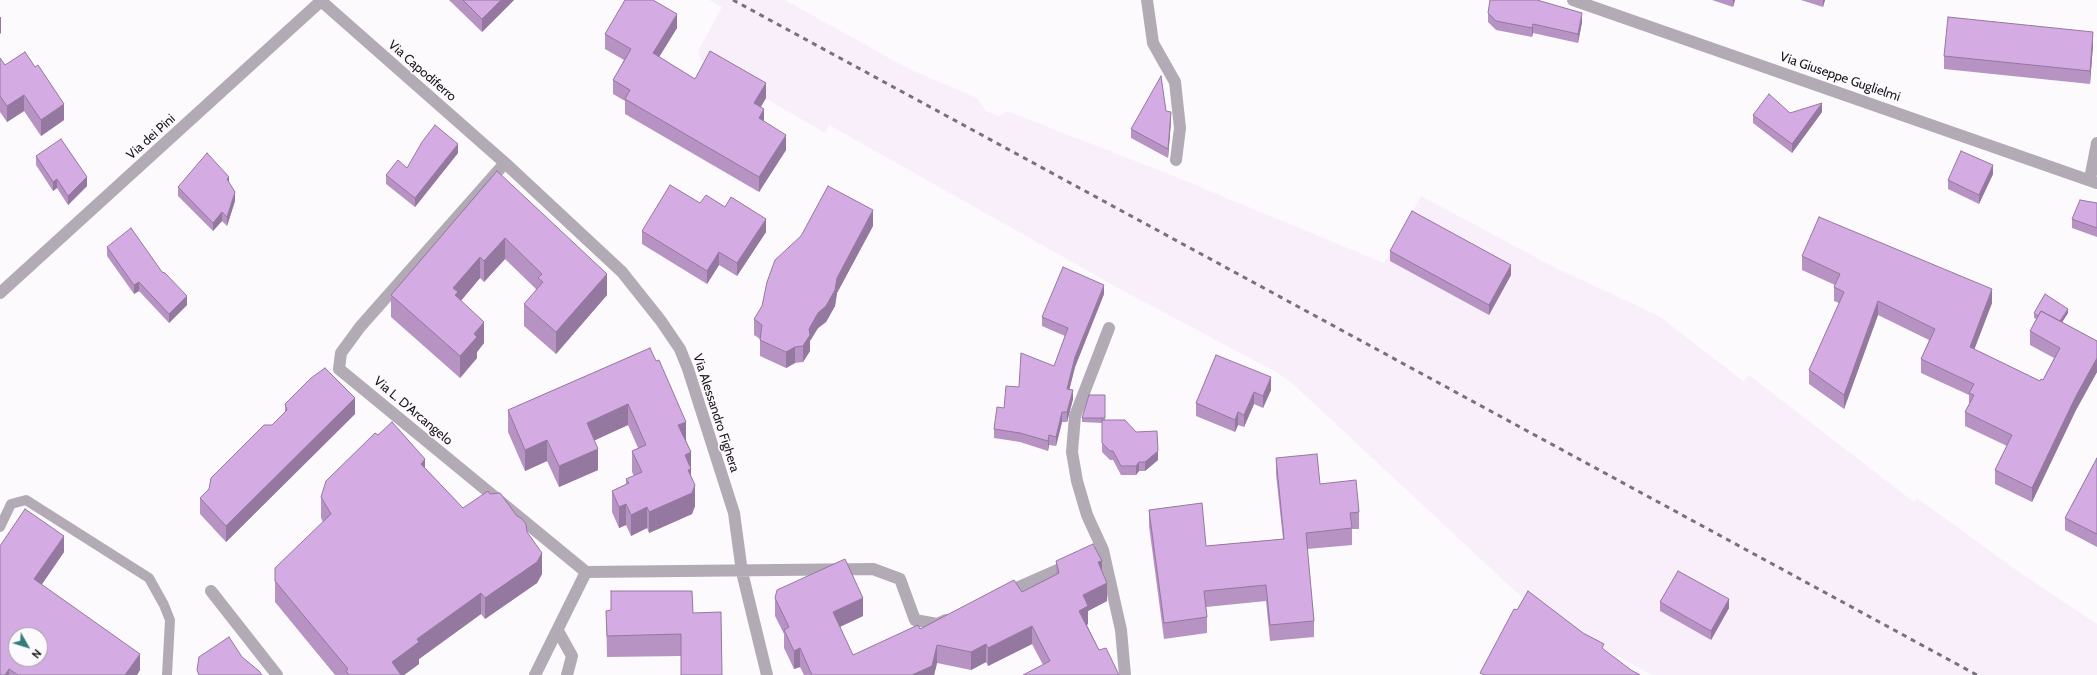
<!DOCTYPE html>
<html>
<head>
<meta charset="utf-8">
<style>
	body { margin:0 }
	#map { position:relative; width:2097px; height:675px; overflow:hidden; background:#fdfafe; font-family:Cabin,sans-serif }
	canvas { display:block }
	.north { position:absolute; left:8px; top:627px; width:40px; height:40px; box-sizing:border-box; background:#fdfafe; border:1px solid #a29ea4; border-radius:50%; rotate:129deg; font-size:11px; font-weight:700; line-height:16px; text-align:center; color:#1a141c }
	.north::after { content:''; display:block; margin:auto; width:14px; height:18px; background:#337c7a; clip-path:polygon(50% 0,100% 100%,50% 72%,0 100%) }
</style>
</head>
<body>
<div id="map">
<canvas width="2097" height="675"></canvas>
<div class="north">N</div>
</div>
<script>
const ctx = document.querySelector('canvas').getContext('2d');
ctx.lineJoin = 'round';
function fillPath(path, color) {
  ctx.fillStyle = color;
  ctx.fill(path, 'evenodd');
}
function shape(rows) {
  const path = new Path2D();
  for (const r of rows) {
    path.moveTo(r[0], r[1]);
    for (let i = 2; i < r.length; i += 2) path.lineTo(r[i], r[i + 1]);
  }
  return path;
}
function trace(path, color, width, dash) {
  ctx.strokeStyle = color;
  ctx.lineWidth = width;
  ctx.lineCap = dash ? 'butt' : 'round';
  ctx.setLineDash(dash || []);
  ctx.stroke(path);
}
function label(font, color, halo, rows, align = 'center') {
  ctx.font = font + ' Cabin,sans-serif';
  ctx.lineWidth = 3.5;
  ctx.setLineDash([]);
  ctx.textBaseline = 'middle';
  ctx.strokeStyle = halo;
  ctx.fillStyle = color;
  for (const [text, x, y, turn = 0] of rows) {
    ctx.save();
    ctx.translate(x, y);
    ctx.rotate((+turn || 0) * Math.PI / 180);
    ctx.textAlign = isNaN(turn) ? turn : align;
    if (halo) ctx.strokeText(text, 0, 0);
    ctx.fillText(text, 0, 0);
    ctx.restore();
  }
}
const built = shape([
	[709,0,785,0,909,69,977,98,986,111,1000,116,1007,111,1010,112,1176,177,1384,263,1421,196,1556,268,1659,316,1743,381,1749,375,1914,502,1917,498,2019,572,2097,624,2097,675,1652,675,1574,632,1516,592,1294,385,1278,373,1129,294,829,125,825,133,701,61,698,51,722,7]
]);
const lane = shape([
	[0,527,11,504,26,500,149,578,164,605,170,620,167,675]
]);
const street = shape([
	[320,0,505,163,622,272,661,321,680,349,688,369,734,513,742,572,767,675],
	[1147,0,1153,43,1175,82,1180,128,1176,160],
	[1573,0,2097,183],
	[505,163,360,327,341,353,339,369,586,572],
	[2090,179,2097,143],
	[0,293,321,1],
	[1103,550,1087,515,1077,481,1072,452,1075,416,1109,328],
	[586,572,873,569,900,579,915,620,937,624,946,620],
	[211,591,277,675],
	[1003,594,1103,550,1121,630,1125,675],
	[558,631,572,656,567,675],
	[535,675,586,572]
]);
const rail = shape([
	[733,0,1977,675]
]);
const wall = shape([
	[449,0,514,0,482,32],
	[1712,0,1735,0,1733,7],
	[1801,0,1825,0,1823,7],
	[1488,13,1582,22,1578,43,1533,33,1532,37,1496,30,1488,22],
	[677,28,659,57,695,79,766,98,761,107,764,122,786,150,759,192,625,114,625,101,613,94,613,80,624,60,605,49,605,34],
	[2093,45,2090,84,1944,69,1944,56],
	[0,58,5,65,64,120,41,136,24,111,7,122,0,112],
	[1822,112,1792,153,1753,123,1753,115],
	[1171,121,1168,158,1131,138,1131,129],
	[458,153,415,207,386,184,386,175],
	[36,156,87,186,68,205,57,188,53,191,36,165],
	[497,171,607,295,556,354,524,326,524,304,537,290,505,259,484,282,480,278,461,301,484,343,477,352,477,358,460,378,391,317,391,295],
	[1993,174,1979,204,1948,189,1948,180],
	[229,183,235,201,227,226,222,221,213,231,178,196,178,187],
	[700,203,766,232,737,276,719,265,707,284,642,244,642,231],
	[2097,203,2097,237,2072,228,2072,219],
	[873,226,837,293,835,306,826,322,818,328,810,341,810,351,803,362,795,363,786,368,760,356,760,339,754,335,754,319],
	[107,247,162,272,187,305,169,323,139,291,134,294,107,256],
	[1390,251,1511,275,1489,315,1390,261],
	[1802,256,1992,303,1974,349,2040,381,2043,380,2054,358,2030,345,2030,331,2036,319,2034,318,2034,313,2068,313,2062,322,2097,341,2097,372,2076,410,2032,502,1995,484,1995,470,2007,446,1965,426,1965,412,1969,404,1969,395,1921,373,1921,359,1929,340,1878,315,1844,409,1809,384,1809,370,1839,303,1834,301,1834,287,1835,285,1802,270],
	[1104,294,1075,367,1069,390,1073,399,1067,422,1062,422,1056,446,1049,445,1048,451,1020,442,994,438,994,429,1004,408,1054,366,1065,336,1042,326,1042,317],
	[650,348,686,441,691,452,691,477,695,506,692,514,649,533,647,528,631,536,626,525,619,528,612,512,612,491,626,484,626,479,634,476,632,472,632,451,638,448,628,425,594,440,598,470,559,487,547,461,525,471,508,432,508,410],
	[1216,355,1271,390,1263,408,1254,404,1244,427,1238,425,1235,432,1196,416,1196,403],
	[1105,395,1105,420,1158,460,1145,471,1139,471,1136,475,1121,475,1113,460,1110,460,1102,452,1102,423,1082,422,1082,418],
	[285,404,355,414,226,542,200,514,200,498,285,412],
	[378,435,425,468,463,508,490,494,527,532,542,574,537,583,485,619,481,614,419,659,419,664,404,675,335,675,275,602,275,581,323,522,321,518,321,497],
	[1276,458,1320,484,1359,512,1359,529,1352,529,1352,545,1307,549,1314,621,1314,637,1270,641,1266,601,1206,607,1207,617,1207,633,1164,639,1149,526,1149,510,1206,546,1283,539,1276,474],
	[2097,458,2097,547,2065,530,2065,518],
	[0,546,64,552,41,585,140,670,137,675,0,675],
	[1056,561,1102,570,1107,601,1088,611,1088,624,1087,625,1099,650,1043,665,1032,644,988,666,986,662,971,670,937,663,934,675,804,675,800,667,794,669,784,648,784,634,775,616,775,598,863,616,840,627,853,655,920,629,1022,592,1056,574],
	[1660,602,1729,608,1711,640,1660,611],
	[606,611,693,613,722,675,681,675,681,656,607,657]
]);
const shadedWall = shape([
	[501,0,514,0,482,32,482,19],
	[1733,0,1735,0,1733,7],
	[1823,0,1825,0,1823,7],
	[1582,13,1582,22,1578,43,1578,34],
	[677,14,677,28,653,67,653,53],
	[0,17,1,17,1,33,0,34],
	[1533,24,1533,33,1532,37,1532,28],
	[2093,32,2093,45,2090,84,2090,71],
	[766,83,766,98,754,117,754,103],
	[24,95,24,111,7,122,7,106],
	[1822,103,1822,112,1792,153,1792,144],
	[64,104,64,120,41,136,41,120],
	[764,109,764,123,759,118],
	[1171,112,1171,121,1168,158,1168,149],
	[786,135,786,150,759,192,759,177],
	[458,144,458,153,415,207,415,198],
	[1993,165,1993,174,1979,204,1979,195],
	[87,177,87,186,68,205,68,196],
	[229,177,229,185,227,179],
	[57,179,57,188,53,191,53,182],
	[235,192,235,201,227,226,227,217],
	[873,210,873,226,837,293,835,306,826,322,818,328,810,341,810,351,803,362,803,346,809,329,837,278],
	[222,212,222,221,213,231,213,223],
	[766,219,766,232,737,276,737,263],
	[505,238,505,259,484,282,484,261],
	[719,252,719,265,707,284,707,271],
	[480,257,480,278,458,304,453,288],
	[1511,265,1511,275,1489,315,1489,305],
	[607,274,607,295,556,354,556,332],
	[139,282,139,291,134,294,134,285],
	[1104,285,1104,294,1075,367,1067,399,1067,389,1075,357],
	[1992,289,1992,303,1970,361,1970,347],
	[187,296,187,305,169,323,169,314],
	[1878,301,1878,315,1844,409,1844,395],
	[2068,309,2068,313,2056,332,2056,327],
	[484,322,484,343,477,352,477,358,460,378,460,356,474,334],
	[795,347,795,363,786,368,786,352],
	[2097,358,2097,372,2076,410,2032,502,2032,488,2076,396],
	[1271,377,1271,390,1263,408,1263,396],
	[1073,390,1073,399,1067,422,1067,412],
	[1254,392,1254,404,1244,427,1244,415],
	[355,398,355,414,226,542,226,526],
	[628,404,628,425,587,444,587,423],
	[1062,412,1062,422,1056,446,1056,437],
	[1238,412,1238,425,1235,432,1235,420],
	[686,422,686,443,678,425],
	[1049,435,1049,445,1048,451,1048,441],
	[547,440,547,461,525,471,525,450],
	[598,449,598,470,559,487,559,466],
	[1158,451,1158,460,1145,471,1145,462],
	[691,452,691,490,685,455],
	[425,459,425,480,421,464],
	[1139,462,1139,471,1136,475,1136,466],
	[695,485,695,506,692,514,649,533,649,512],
	[626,504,626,525,619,528,619,507],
	[647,507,647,528,631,536,631,515],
	[64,536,64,552,34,596,34,579],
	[542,553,542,574,537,583,485,619,485,598],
	[1102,561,1102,579,1098,562],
	[1107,583,1107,601,1088,611,1088,624,1079,629,1079,611,1083,595],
	[481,593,481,614,419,659,419,664,404,675,392,675,392,662,417,639],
	[863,598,863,616,833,630,833,612],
	[1729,599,1729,608,1711,640,1711,631],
	[1032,626,1032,644,988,666,988,648],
	[986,644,986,662,971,670,971,652],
	[937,645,937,663,934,675,912,675],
	[800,648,800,667,794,669,794,651],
	[140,654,140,670,137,675,125,675],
	[9,669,9,675,5,675]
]);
const building = shape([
	[463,0,501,0,482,19,463,0],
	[625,0,653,0,677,14,653,53,695,79,710,51,766,83,754,103,764,109,759,118,786,135,759,177,625,99,630,90,613,80,631,49,605,34,625,0],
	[1490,0,1537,0,1582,13,1578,34,1533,24,1532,28,1496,21,1488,13,1490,0],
	[1948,17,2093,32,2090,71,1944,56,1948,17],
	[25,52,35,67,38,65,64,104,41,120,24,95,7,106,0,96,0,58,5,65,25,52],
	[1161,76,1166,111,1171,112,1168,149,1131,129,1161,76],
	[1769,94,1790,113,1822,103,1792,144,1753,115,1769,94],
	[435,125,458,144,415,198,386,175,398,160,407,168,422,142,435,125],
	[61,139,87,177,68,196,57,179,53,182,36,156,61,139],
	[1961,151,1993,165,1979,195,1948,180,1961,151],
	[207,153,229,177,227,179,235,192,227,217,222,212,213,223,178,187,207,153],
	[497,171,607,274,556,332,524,304,543,282,538,278,542,274,505,238,484,261,480,257,453,288,458,292,455,295,484,322,474,334,477,337,460,356,391,295,497,171],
	[670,185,700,203,706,195,725,207,731,197,766,219,737,263,719,252,707,271,642,231,670,185],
	[828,186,873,210,837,278,835,290,826,306,818,313,809,329,810,335,803,346,795,347,786,352,760,340,762,325,754,319,762,306,767,282,775,260,801,236,828,186],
	[2080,200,2097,203,2097,228,2072,219,2080,200],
	[1412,211,1511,265,1489,305,1390,251,1412,211],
	[1819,217,1992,289,1970,347,2040,381,2041,379,2043,380,2060,348,2030,331,2041,311,2097,341,2097,358,2076,396,2032,488,1995,470,2012,435,1965,412,1974,395,1969,393,1974,384,1921,359,1935,329,1878,301,1844,395,1809,370,1844,292,1834,287,1840,274,1802,256,1819,217],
	[131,228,162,272,165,273,187,296,169,314,139,282,134,285,107,247,131,228],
	[1063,267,1104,285,1075,357,1067,389,1073,390,1067,412,1062,412,1056,437,1049,435,1048,441,1020,433,994,429,997,407,1004,408,1006,386,1019,387,1021,353,1054,366,1068,328,1042,317,1063,267],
	[2045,294,2068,309,2060,321,2041,311,2038,316,2034,313,2045,294],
	[650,348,656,361,659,360,686,422,678,425,691,452,685,455,691,469,688,470,695,485,692,493,649,512,647,507,631,515,626,504,619,507,612,491,629,483,626,479,642,472,632,451,646,445,628,404,587,423,598,449,559,466,547,440,525,450,508,410,650,348],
	[1216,355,1271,377,1263,396,1254,392,1244,415,1238,412,1235,420,1196,403,1216,355],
	[325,368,355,398,226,526,200,498,209,489,211,478,264,425,272,425,287,410,285,404,311,378,325,368],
	[1089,395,1105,395,1105,418,1082,418,1089,395],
	[1102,420,1125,420,1136,432,1157,431,1158,451,1145,462,1139,462,1136,466,1121,466,1113,451,1110,451,1102,443,1102,420],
	[392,422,425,459,421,464,463,508,488,491,490,494,500,493,517,516,521,518,526,524,527,532,542,553,537,562,485,598,481,593,417,639,419,642,392,662,401,675,349,675,346,671,348,669,275,581,275,568,331,514,321,497,326,481,375,433,378,435,392,422],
	[1317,454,1320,484,1356,480,1359,512,1350,513,1352,528,1306,533,1314,621,1270,625,1266,585,1204,591,1207,617,1164,623,1149,510,1202,503,1206,546,1284,539,1276,458,1317,454],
	[2097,458,2097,534,2065,518,2097,458],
	[25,509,64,536,34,579,140,654,125,675,18,675,9,669,5,675,0,675,0,546,25,509],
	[16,635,40,635,40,659,16,659,16,635],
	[1093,544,1102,561,1098,562,1107,583,1083,595,1088,606,1079,611,1099,650,1106,648,1119,675,1023,675,1050,661,1032,626,988,648,986,644,971,652,937,645,932,666,912,675,812,675,800,648,794,651,784,630,789,627,775,598,777,590,845,559,863,598,833,612,853,655,918,625,920,629,1014,580,1022,592,1059,573,1056,561,1093,544],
	[1678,571,1729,599,1711,631,1660,602,1678,571],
	[611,591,692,591,693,613,721,612,722,675,681,675,681,634,607,636,606,611,611,610,611,591],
	[1528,591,1583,633,1604,644,1602,648,1631,670,1640,675,1484,675,1480,673,1514,609,1517,610,1528,591],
	[229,637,242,657,259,671,262,675,199,675,197,670,199,657,229,637]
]);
const streetNames = [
	["Via Capodiferro",422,71,41],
	["Via Giuseppe Guglielmi",1840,77,19],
	["Via dei Pini",151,137,-42],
	["Via L. D'Arcangelo",413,411,40],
	["Via Alessandro Fighera",716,413,72]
];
fillPath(built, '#f8effb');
trace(lane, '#b2abb5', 10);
trace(street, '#b2abb5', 12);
trace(rail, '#777279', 3, [5, 5]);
fillPath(wall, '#b693c3');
fillPath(shadedWall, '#94789f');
fillPath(building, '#d4abe3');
trace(building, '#94789f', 1);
label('13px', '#1a141c', '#fdfafe', streetNames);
</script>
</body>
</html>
